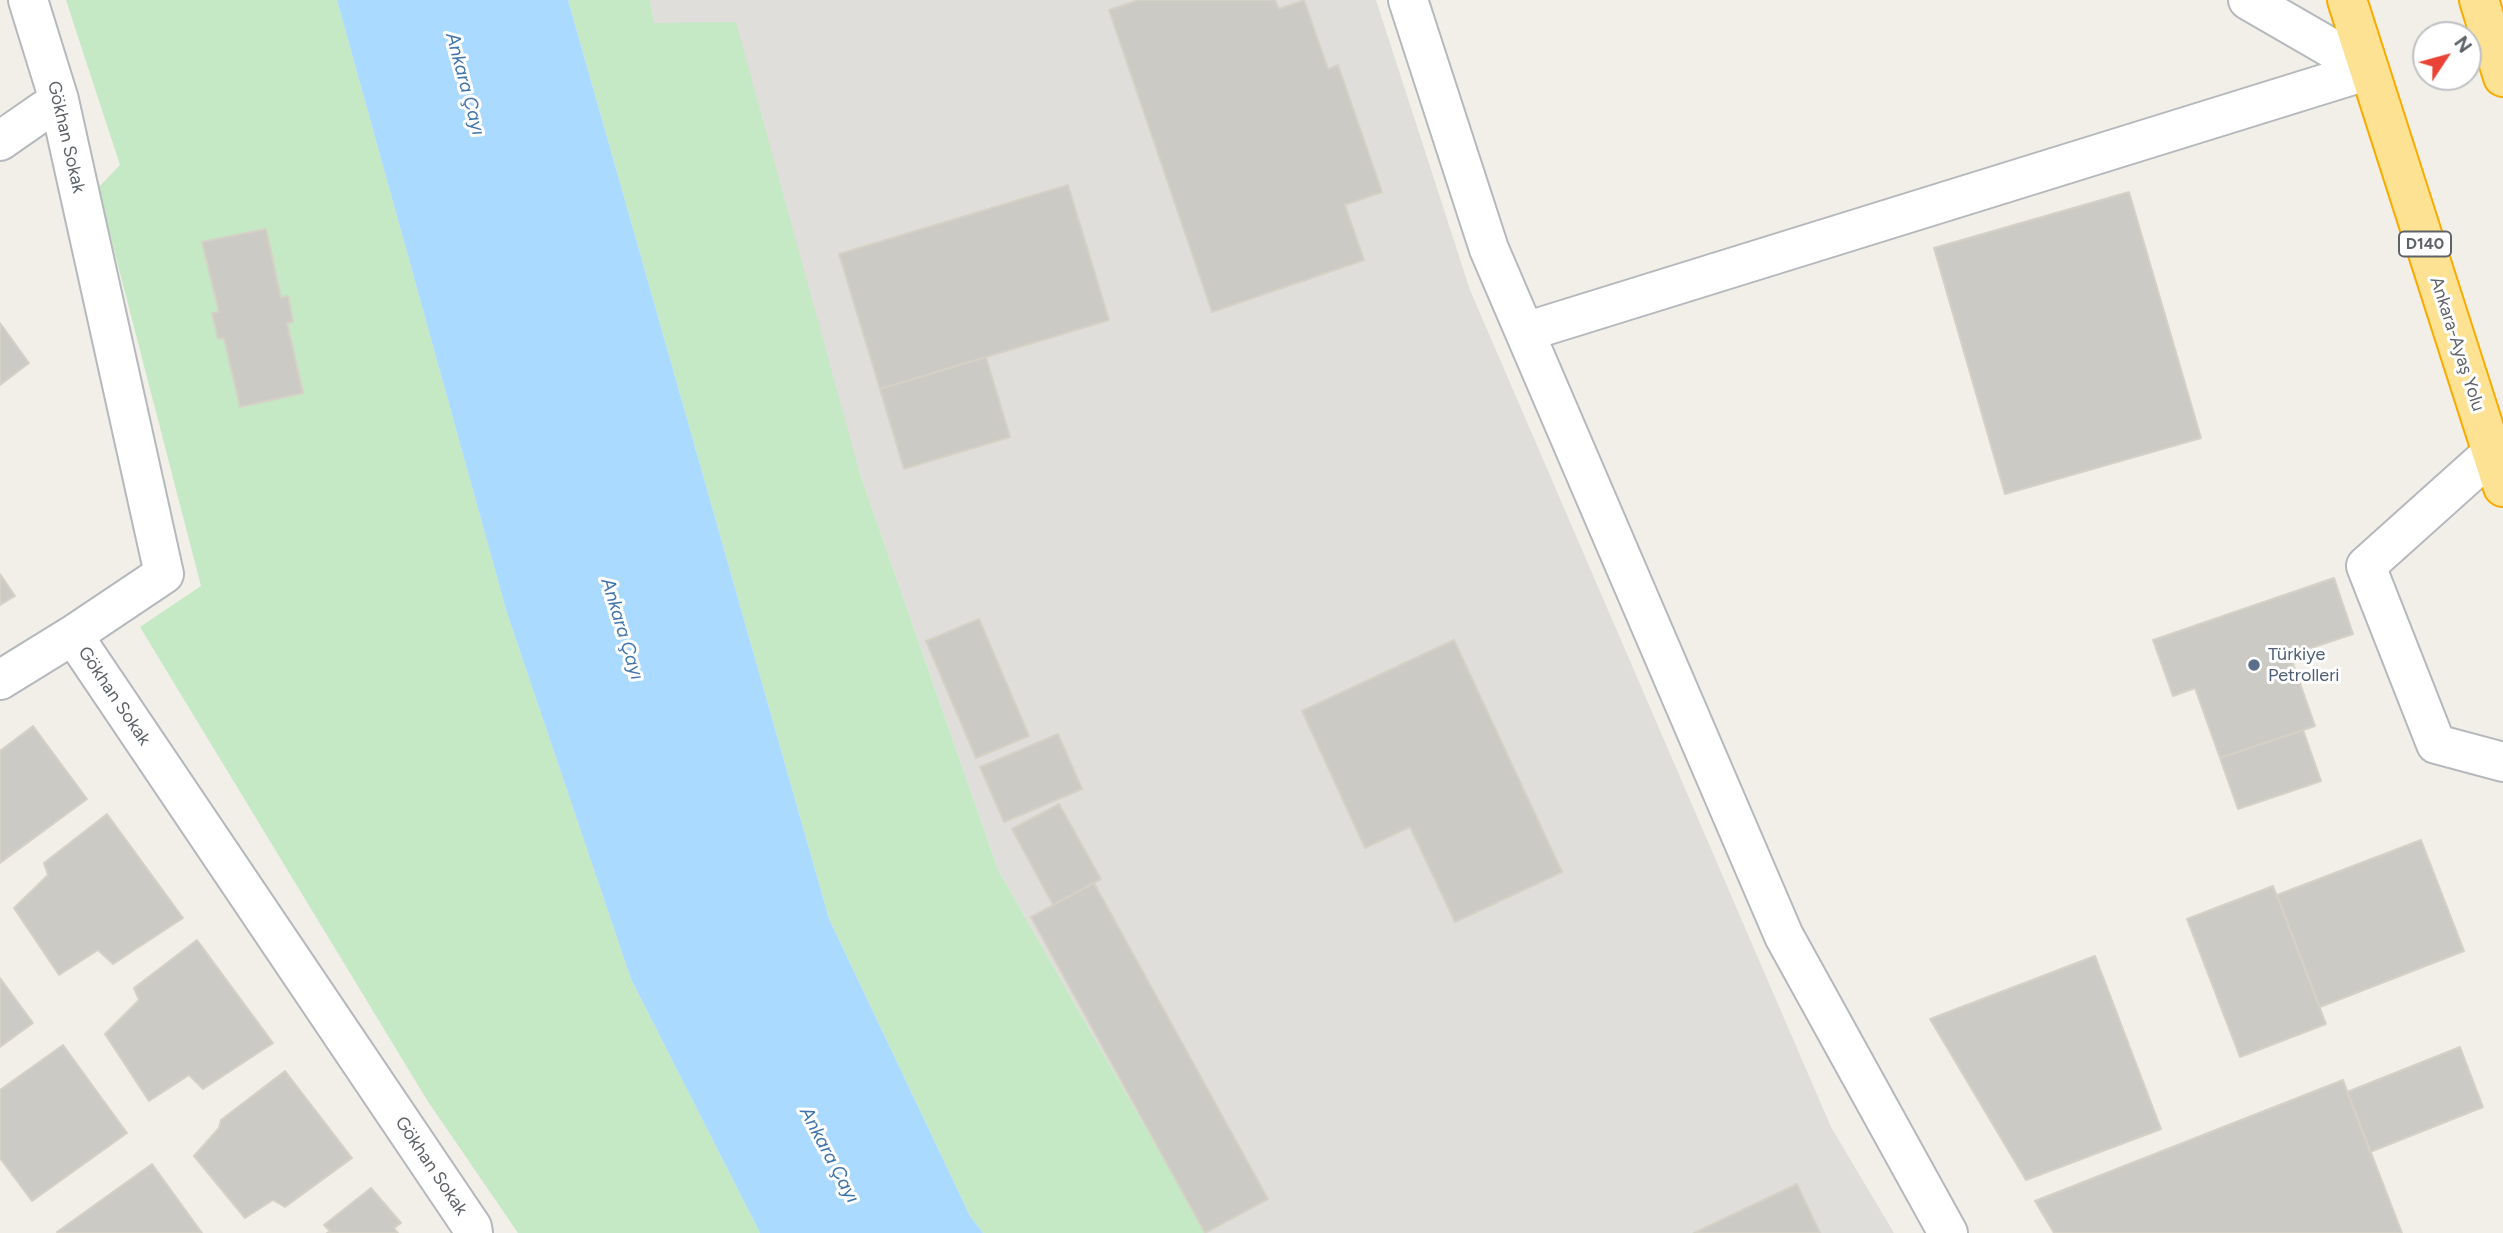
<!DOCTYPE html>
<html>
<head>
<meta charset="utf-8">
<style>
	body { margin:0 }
	#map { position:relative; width:2503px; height:1233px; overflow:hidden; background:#f1efe8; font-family:Figtree,sans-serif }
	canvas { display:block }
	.north { position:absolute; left:2412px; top:21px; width:70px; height:70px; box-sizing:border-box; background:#fff; border:2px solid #bfc1c3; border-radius:50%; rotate:54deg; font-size:19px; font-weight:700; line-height:28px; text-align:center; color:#5f6368 }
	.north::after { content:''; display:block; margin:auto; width:24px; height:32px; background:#ea4335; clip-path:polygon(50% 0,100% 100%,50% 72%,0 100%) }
</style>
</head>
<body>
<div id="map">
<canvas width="2503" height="1233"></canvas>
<div class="north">N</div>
</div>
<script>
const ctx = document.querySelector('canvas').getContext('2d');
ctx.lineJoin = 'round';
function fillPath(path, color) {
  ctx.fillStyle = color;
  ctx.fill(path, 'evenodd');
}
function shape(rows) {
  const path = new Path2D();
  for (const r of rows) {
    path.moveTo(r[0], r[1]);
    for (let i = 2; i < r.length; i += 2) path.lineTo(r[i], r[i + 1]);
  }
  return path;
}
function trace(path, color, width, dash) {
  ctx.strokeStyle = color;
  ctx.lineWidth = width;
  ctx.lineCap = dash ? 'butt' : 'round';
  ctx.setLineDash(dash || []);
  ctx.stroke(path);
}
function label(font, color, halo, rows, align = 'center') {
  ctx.font = font + ' Figtree,sans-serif';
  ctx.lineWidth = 6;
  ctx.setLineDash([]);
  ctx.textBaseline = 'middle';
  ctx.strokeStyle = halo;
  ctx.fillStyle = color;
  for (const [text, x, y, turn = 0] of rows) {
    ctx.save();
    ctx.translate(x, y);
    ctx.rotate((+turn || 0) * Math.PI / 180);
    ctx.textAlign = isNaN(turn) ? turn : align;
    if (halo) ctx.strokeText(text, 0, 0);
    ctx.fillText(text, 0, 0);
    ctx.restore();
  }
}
const industrial = shape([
	[650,0,1376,0,1470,290,1831,1127,1894,1233,1206,1233,998,870,859,471,654,23]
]);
const green = shape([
	[66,0,337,0,507,613,631,979,760,1233,518,1233,427,1100,140,627,201,586,98,188,120,165],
	[568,0,650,0,654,23,736,22,859,471,998,870,1206,1233,983,1233,970,1216,829,919]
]);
const water = shape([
	[337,0,568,0,829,919,970,1216,983,1233,760,1233,631,979,507,613]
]);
const building = shape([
	[1139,0,1275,0,1279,9,1304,0,1328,69,1338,65,1382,192,1345,205,1364,260,1212,312,1109,10,1139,0],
	[1068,185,1109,320,880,389,839,254,1068,185],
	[2129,192,2201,438,2005,494,1934,248,2129,192],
	[266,229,281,298,288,296,293,322,287,323,303,393,240,407,224,338,218,339,212,313,219,312,202,242,266,229],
	[0,323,29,363,0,385,0,323],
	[986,357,1010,437,904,469,880,389,986,357],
	[0,574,15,596,0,605,0,574],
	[2334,578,2353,634,2290,655,2315,726,2220,758,2195,688,2173,696,2153,640,2334,578],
	[979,619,1029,736,976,758,926,641,979,619],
	[1454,640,1562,872,1455,922,1410,827,1365,848,1302,711,1454,640],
	[33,726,87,799,0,863,0,751,33,726],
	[2303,730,2321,781,2238,809,2220,758,2303,730],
	[1058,734,1082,789,1004,822,980,767,1058,734],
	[1059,804,1101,879,1053,905,1012,829,1059,804],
	[107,814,183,918,113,964,98,950,59,975,14,908,48,875,44,863,107,814],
	[2421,840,2464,951,2320,1007,2277,895,2421,840],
	[1094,883,1268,1199,1205,1233,1031,917,1094,883],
	[2273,886,2326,1024,2240,1057,2187,919,2273,886],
	[197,940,273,1043,203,1089,189,1075,149,1101,105,1034,139,1000,134,988,197,940],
	[2095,956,2161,1129,2026,1180,1930,1019,2095,956],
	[0,978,33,1023,0,1047,0,978],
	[63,1045,127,1133,32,1201,0,1158,0,1090,63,1045],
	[2460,1047,2483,1107,2370,1152,2347,1092,2460,1047],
	[285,1071,352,1158,285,1207,273,1200,245,1218,194,1156,219,1128,221,1120,285,1071],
	[2343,1080,2402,1233,2054,1233,2035,1201,2343,1080],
	[152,1164,202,1233,58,1233,57,1232,152,1164],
	[1797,1184,1820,1233,1694,1233,1797,1184],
	[371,1188,401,1223,394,1228,398,1233,327,1233,330,1231,324,1225,371,1188]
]);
const minor = shape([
	[28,0,59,100,164,574,73,635,472,1227,473,1233],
	[1408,0,1489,249,1784,936,1948,1233],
	[0,141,59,100],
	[1525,332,2369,70,2248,0],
	[2492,453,2366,566,2436,744,2503,762],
	[0,680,73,635]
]);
const highway = shape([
	[2347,0,2503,487],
	[2479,0,2503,77]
]);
const markers = [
	[2254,665,7,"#5c6f8a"]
];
const shields = [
	[2425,244,52]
];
const shieldNames = [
	["D140",2425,244]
];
const streetNames = [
	["Gökhan Sokak",66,137,77],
	["Ankara-Ayaş Yolu",2457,344,72],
	["Gökhan Sokak",114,696,56],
	["Gökhan Sokak",431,1166,56]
];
const serviceNames = [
	["Türkiye",2268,655],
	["Petrolleri",2268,676]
];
const waterNames = [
	["Ankara Çayı",465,84,75],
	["Ankara Çayı",622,629,73],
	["Ankara Çayı",829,1155,62]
];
fillPath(industrial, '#e0deda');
fillPath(green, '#c5e8c5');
fillPath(water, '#aadaff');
fillPath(building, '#cccac5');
trace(building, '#d6d1c6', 2);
trace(minor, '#b5b8bc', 42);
trace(highway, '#f9ab00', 42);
trace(minor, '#fff', 38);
trace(highway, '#fde293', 38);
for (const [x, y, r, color] of markers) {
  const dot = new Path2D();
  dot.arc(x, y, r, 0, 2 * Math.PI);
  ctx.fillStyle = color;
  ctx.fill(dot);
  trace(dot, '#fff', 2.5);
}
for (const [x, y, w] of shields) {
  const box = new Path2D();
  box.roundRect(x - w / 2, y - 12.5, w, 25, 5);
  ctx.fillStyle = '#fff';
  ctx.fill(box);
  trace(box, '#5f6368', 2);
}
label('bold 16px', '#5f6368', null, shieldNames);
label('18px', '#5f6368', '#fff', streetNames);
label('18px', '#4e5e75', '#fff', serviceNames, 'left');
label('italic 19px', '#4174aa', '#fff', waterNames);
</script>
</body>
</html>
